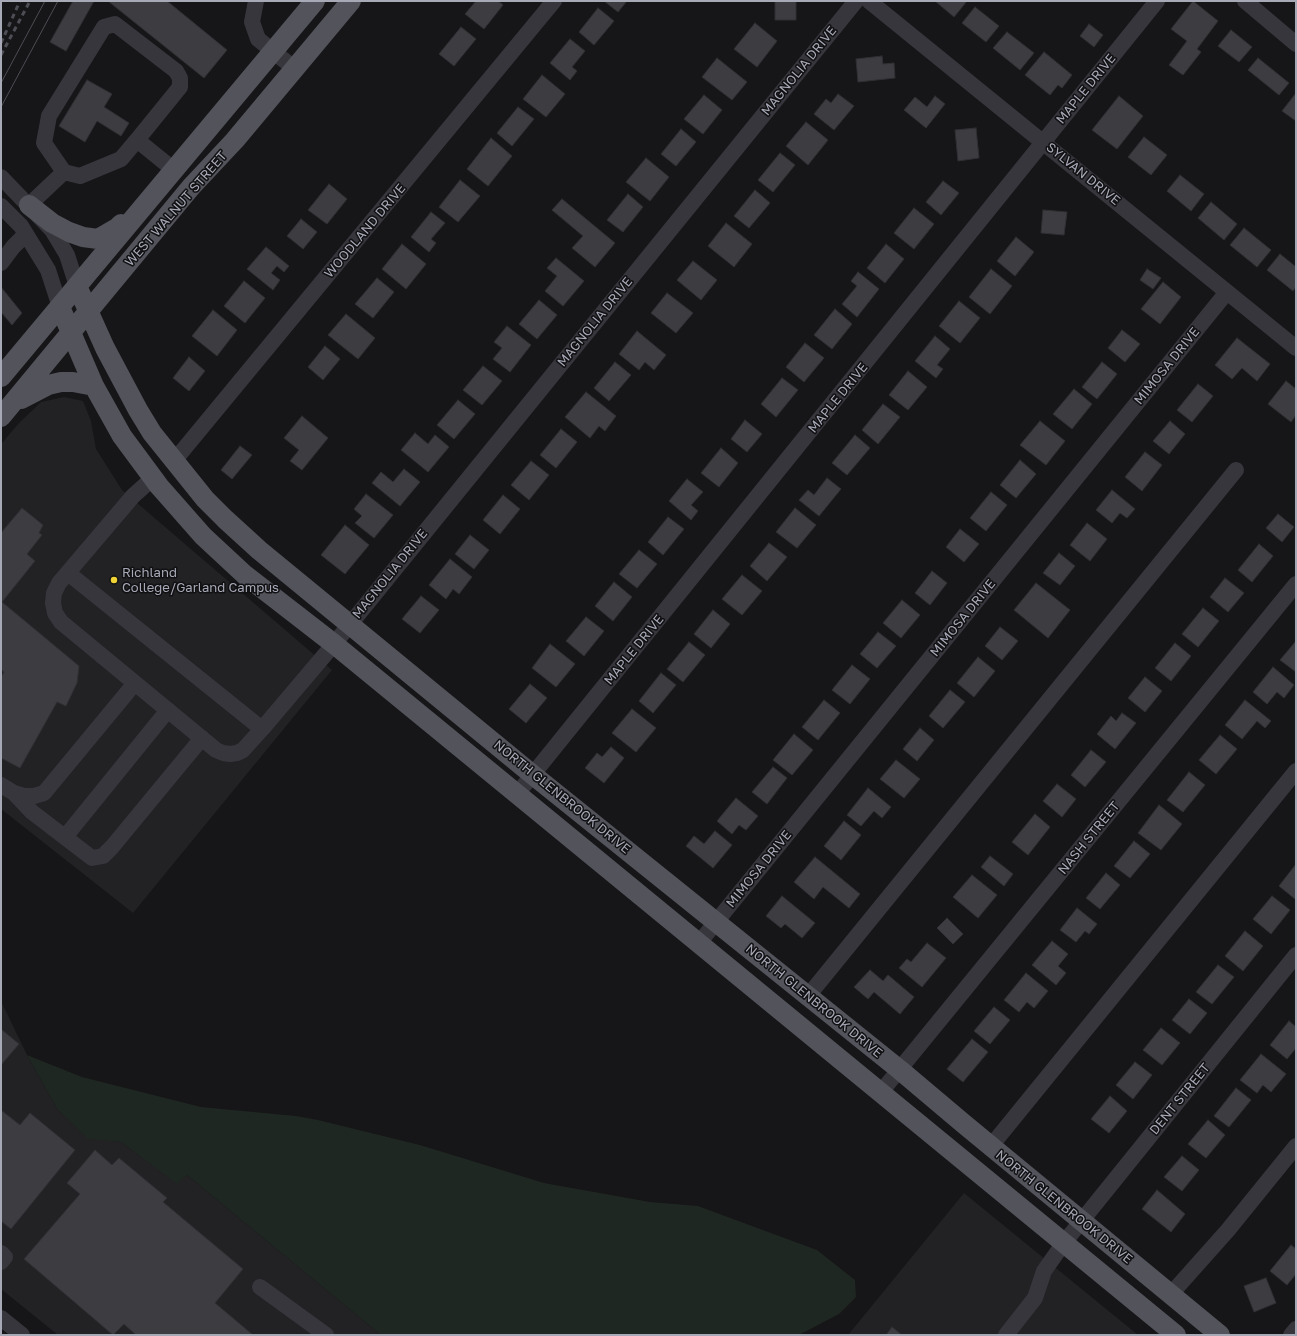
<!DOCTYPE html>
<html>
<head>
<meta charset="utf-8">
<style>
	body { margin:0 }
	#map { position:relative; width:1297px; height:1336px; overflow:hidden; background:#161517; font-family:"Golos Text",sans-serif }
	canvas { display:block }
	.frame { position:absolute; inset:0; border:2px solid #a7a9b7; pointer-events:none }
</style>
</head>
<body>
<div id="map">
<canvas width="1297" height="1336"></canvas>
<div class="frame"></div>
</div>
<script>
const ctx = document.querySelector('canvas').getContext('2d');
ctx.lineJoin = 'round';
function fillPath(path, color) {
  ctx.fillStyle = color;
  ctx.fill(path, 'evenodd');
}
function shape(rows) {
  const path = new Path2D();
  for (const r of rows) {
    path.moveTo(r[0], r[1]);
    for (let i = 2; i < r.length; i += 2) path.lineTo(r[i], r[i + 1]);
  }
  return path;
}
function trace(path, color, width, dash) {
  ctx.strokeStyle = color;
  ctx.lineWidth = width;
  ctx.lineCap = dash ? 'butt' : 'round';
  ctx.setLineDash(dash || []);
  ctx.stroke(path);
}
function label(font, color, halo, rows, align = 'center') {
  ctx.font = font + ' "Golos Text",sans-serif';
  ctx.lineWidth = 3;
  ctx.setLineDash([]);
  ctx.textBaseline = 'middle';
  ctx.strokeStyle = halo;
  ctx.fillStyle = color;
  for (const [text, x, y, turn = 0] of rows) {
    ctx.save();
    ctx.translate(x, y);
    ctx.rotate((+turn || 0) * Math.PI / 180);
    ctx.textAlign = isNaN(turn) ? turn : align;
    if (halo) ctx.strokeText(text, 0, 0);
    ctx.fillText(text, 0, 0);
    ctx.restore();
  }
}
const built = shape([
	[64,397,83,401,91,421,96,449,122,490,332,670,133,913,1,809,1,444,19,423,41,402],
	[1,1001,27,1055,57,1109,88,1138,121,1142,177,1183,187,1175,381,1335,58,1335,1,1289],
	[964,1193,1138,1335,848,1335]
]);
const green = shape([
	[27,1055,82,1077,201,1107,296,1116,318,1120,420,1145,544,1183,650,1202,698,1206,817,1250,855,1280,856,1297,839,1314,799,1335,381,1335,187,1175,177,1184,121,1142,88,1139,57,1109]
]);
const building = shape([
	[73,1,94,1,66,51,50,42,73,1],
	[108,1,167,1,227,50,204,78,108,1],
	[476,1,498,1,503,5,484,29,465,14,476,1],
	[604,1,627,1,618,12,604,1],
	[775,1,796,1,796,20,775,20,775,1],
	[935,1,967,1,954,17,935,1],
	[1193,1,1218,21,1197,49,1201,52,1183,75,1169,65,1187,41,1171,29,1193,1],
	[975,7,999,26,986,42,962,23,975,7],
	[598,8,614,21,594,45,579,32,598,8],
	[755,23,777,41,757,67,734,49,755,23],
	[1089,24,1103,35,1094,47,1080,36,1089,24],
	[461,27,476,39,454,66,439,54,461,27],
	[1231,30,1252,47,1239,62,1218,46,1231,30],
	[1007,32,1034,53,1020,70,993,48,1007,32],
	[570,39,585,51,572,67,577,71,570,80,550,63,570,39],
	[1044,52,1072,75,1062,88,1058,85,1050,95,1025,75,1044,52],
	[882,56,883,64,894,63,895,78,858,82,856,59,882,56],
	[717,58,747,82,732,100,702,77,717,58],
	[1258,58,1289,83,1279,95,1248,70,1258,58],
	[542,75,565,94,546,117,523,99,542,75],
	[87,80,112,94,104,107,129,123,121,136,97,121,85,142,59,126,87,80],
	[1296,93,1296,121,1282,111,1296,93],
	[838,94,854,106,834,130,814,114,826,99,831,103,838,94],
	[704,95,722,110,703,134,684,119,704,95],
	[935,96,945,104,926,128,904,110,915,97,927,107,935,96],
	[1119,96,1143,116,1117,149,1092,130,1119,96],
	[518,107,534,119,512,146,497,133,518,107],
	[806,122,828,140,808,165,786,146,806,122],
	[976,128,979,158,958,161,955,130,976,128],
	[681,129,696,142,676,166,661,154,681,129],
	[1144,137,1167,155,1151,175,1128,157,1144,137],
	[491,138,512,156,488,186,467,169,491,138],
	[780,153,795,165,773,192,758,180,780,153],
	[646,158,669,177,650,201,626,182,646,158],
	[1180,175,1204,194,1191,211,1167,191,1180,175],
	[460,180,480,196,458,222,439,207,460,180],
	[943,181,959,193,941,215,926,202,943,181],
	[329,184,347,199,327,224,308,210,329,184],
	[755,190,770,203,749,228,734,216,755,190],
	[628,194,643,207,623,232,607,220,628,194],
	[562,199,615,243,595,267,572,248,583,236,552,210,562,199],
	[1211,202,1237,224,1224,240,1198,218,1211,202],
	[914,208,934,224,914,249,894,233,914,208],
	[1043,210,1067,212,1064,235,1041,233,1043,210],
	[431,212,445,223,431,239,436,243,429,252,411,237,431,212],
	[301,219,317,232,303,249,287,236,301,219],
	[726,223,752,244,734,267,708,246,726,223],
	[1244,228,1271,250,1257,267,1230,245,1244,228],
	[1016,237,1034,252,1015,276,997,261,1016,237],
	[402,244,426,264,406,289,382,269,402,244],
	[886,244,904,259,885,283,867,268,886,244],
	[266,247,289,266,284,272,277,266,271,273,280,280,273,290,247,269,266,247],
	[1280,254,1296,267,1296,287,1293,291,1267,270,1280,254],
	[556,258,584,281,563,306,545,291,557,276,547,268,556,258],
	[693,261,717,280,701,300,677,280,693,261],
	[991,269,1012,286,990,314,969,297,991,269],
	[1147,269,1161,278,1153,289,1140,280,1147,269],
	[858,272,879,289,857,317,842,304,857,286,851,281,858,272],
	[377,278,394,292,373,318,355,304,377,278],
	[244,281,265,298,245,323,224,306,244,281],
	[1163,282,1181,297,1160,324,1141,309,1163,282],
	[1,287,22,313,12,325,1,312,1,287],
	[667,293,693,313,676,333,651,313,667,293],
	[539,300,557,315,537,339,519,324,539,300],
	[959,301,980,318,960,343,939,326,959,301],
	[835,309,852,324,832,349,814,335,835,309],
	[213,310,237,330,217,356,192,336,213,310],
	[346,314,375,338,358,359,328,335,346,314],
	[507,326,531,345,510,372,493,359,502,348,494,342,507,326],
	[1122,330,1140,344,1125,362,1108,348,1122,330],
	[637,331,666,355,654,370,645,362,639,370,619,354,637,331],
	[935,336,950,349,937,365,943,369,936,378,915,361,935,336],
	[1237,338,1270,364,1257,381,1242,368,1232,379,1215,365,1237,338],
	[805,343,824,358,804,382,786,367,805,343],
	[325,346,340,359,323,380,308,367,325,346],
	[189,357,205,371,189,391,173,378,189,357],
	[615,362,631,375,609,401,594,388,615,362],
	[1102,362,1117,374,1097,399,1082,387,1102,362],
	[483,366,502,381,482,405,463,390,483,366],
	[908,371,927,387,908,410,889,395,908,371],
	[782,378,798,390,776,417,761,404,782,378],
	[1286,381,1296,389,1296,415,1291,422,1268,404,1286,381],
	[1198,384,1213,396,1192,422,1177,410,1198,384],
	[1074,389,1092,404,1072,429,1053,414,1074,389],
	[586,392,616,416,605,431,599,426,590,438,565,417,586,392],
	[458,400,475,414,454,439,437,425,458,400],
	[883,404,900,417,878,444,862,430,883,404],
	[302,416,328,438,302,470,290,461,299,450,284,438,302,416],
	[745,420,762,434,747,452,731,439,745,420],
	[1040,421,1065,441,1046,465,1020,445,1040,421],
	[1170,421,1185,434,1169,454,1153,441,1170,421],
	[561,429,577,442,556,468,540,455,561,429],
	[415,433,428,444,435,435,449,447,428,472,401,450,415,433],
	[855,435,870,448,847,475,832,463,855,435],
	[240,446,252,455,232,479,221,470,240,446],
	[721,448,738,463,719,487,701,473,721,448],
	[1145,452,1162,465,1142,491,1125,477,1145,452],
	[1020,460,1036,474,1016,498,1000,485,1020,460],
	[531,461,549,475,529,500,511,485,531,461],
	[404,469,420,482,400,506,372,483,381,472,393,482,404,469],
	[827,478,841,489,819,516,799,500,808,490,814,495,827,478],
	[687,479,703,492,691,505,698,511,691,520,669,501,687,479],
	[1112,490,1135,509,1127,518,1120,513,1112,523,1096,510,1112,490],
	[991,492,1007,505,986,531,970,518,991,492],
	[366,494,393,515,374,538,355,523,362,516,354,509,366,494],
	[503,495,520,509,500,534,483,520,503,495],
	[22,508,43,525,39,533,42,535,27,554,35,561,2,602,79,666,77,683,66,706,57,702,20,768,1,758,1,677,4,672,1,670,1,533,22,508],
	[795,508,816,525,797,548,776,532,795,508],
	[1278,514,1294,527,1282,542,1266,528,1278,514],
	[668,517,684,529,663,555,648,542,668,517],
	[1087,523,1107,539,1090,561,1070,545,1087,523],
	[345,525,369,545,345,574,321,555,345,525],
	[960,529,979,544,964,562,946,547,960,529],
	[470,535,489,550,474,569,455,554,470,535],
	[769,543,787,557,767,581,750,566,769,543],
	[1259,544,1273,556,1252,582,1238,570,1259,544],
	[639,550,657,564,637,588,619,574,639,550],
	[1059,553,1075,566,1060,585,1043,573,1059,553],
	[450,559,472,577,459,594,453,589,446,599,429,585,450,559],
	[932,571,947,583,930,605,915,593,932,571],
	[742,575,762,591,742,615,722,599,742,575],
	[1225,578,1244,593,1228,612,1210,597,1225,578],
	[614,582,632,597,613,621,595,606,614,582],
	[1036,583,1070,610,1048,638,1014,610,1036,583],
	[421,596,439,610,420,633,402,619,421,596],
	[902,600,920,615,901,638,883,623,902,600],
	[1203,608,1219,621,1198,647,1182,634,1203,608],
	[713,610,730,624,711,648,694,634,713,610],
	[586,617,604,631,584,656,566,641,586,617],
	[1000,627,1018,641,1002,660,985,646,1000,627],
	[878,632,896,646,877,668,860,654,878,632],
	[1296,641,1296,672,1280,660,1296,641],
	[689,642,705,655,683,682,667,669,689,642],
	[1175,643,1191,656,1171,681,1155,668,1175,643],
	[550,644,575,664,556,687,532,668,550,644],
	[978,657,995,671,974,697,957,683,978,657],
	[852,665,870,679,850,704,832,690,852,665],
	[1273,667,1294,685,1284,698,1277,692,1267,704,1253,692,1273,667],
	[661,673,676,685,653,713,639,701,661,673],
	[1145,677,1162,691,1145,712,1128,698,1145,677],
	[530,684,547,698,526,723,509,709,530,684],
	[950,690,965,702,943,728,929,716,950,690],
	[824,700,840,713,818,740,802,727,824,700],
	[1245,700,1271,721,1265,728,1257,721,1242,739,1225,725,1245,700],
	[632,709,656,728,636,752,612,733,632,709],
	[1122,713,1136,723,1115,749,1097,734,1111,716,1116,721,1122,713],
	[920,728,934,740,917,761,903,749,920,728],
	[794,734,813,750,792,775,773,760,794,734],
	[1220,735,1237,749,1216,774,1199,760,1220,735],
	[611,747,624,758,604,783,585,768,597,753,602,757,611,747],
	[1091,750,1106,762,1085,787,1071,775,1091,750],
	[896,760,920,779,904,798,880,779,896,760],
	[773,767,787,778,767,804,752,792,773,767],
	[1189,772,1205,785,1183,812,1167,800,1189,772],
	[1057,784,1076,799,1062,817,1043,801,1057,784],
	[868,788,891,807,882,818,874,811,861,826,847,815,868,788],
	[736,798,758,816,746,830,739,825,732,834,717,821,736,798],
	[1159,805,1182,824,1161,850,1138,833,1159,805],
	[1035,814,1050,827,1028,855,1012,842,1035,814],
	[844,821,861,835,841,860,824,846,844,821],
	[715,831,732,845,713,868,686,846,694,836,704,844,715,831],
	[1134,841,1150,854,1130,878,1114,866,1134,841],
	[990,856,1013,874,1004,886,981,867,990,856],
	[815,857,860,894,849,908,823,887,814,899,794,882,815,857],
	[1296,864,1296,898,1295,899,1279,886,1296,864],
	[1106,873,1120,885,1100,909,1086,898,1106,873],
	[972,875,997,895,978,918,953,897,972,875],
	[782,896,815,923,802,938,785,924,781,928,766,916,782,896],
	[1272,896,1290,910,1271,934,1253,919,1272,896],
	[1077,908,1097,924,1089,934,1085,931,1076,942,1060,930,1077,908],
	[947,918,963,934,953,944,937,928,947,918],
	[1245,931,1263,946,1243,971,1225,956,1245,931],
	[1052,941,1068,954,1058,966,1066,973,1056,985,1032,965,1052,941],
	[927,943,946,958,922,987,899,968,907,959,911,962,927,943],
	[1218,965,1234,977,1212,1004,1196,992,1218,965],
	[870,970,883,981,888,975,914,997,900,1014,874,992,868,999,854,987,870,970],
	[1026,973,1048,991,1034,1008,1027,1002,1019,1012,1004,1000,1026,973],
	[1189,999,1207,1013,1190,1034,1172,1020,1189,999],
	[994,1007,1010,1020,990,1044,974,1031,994,1007],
	[1289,1021,1296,1027,1296,1048,1287,1059,1270,1045,1289,1021],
	[1161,1028,1180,1043,1162,1065,1143,1050,1161,1028],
	[1,1029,19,1044,1,1065,1,1029],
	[972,1039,988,1052,963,1082,947,1069,972,1039],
	[1261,1054,1286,1074,1271,1092,1263,1085,1257,1093,1240,1080,1261,1054],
	[1135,1062,1152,1075,1133,1099,1116,1085,1135,1062],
	[1236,1088,1251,1100,1229,1127,1214,1116,1236,1088],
	[1110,1096,1127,1111,1109,1133,1091,1119,1110,1096],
	[1,1110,20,1125,30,1113,75,1150,11,1229,1,1221,1,1110],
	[1208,1120,1225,1135,1206,1158,1188,1144,1208,1120],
	[95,1150,112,1165,119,1158,167,1198,163,1202,243,1269,215,1303,253,1335,136,1335,124,1324,113,1335,24,1259,80,1194,67,1183,95,1150],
	[1182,1156,1199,1170,1182,1191,1164,1177,1182,1156],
	[1157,1190,1185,1214,1171,1232,1142,1209,1157,1190],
	[1291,1245,1296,1249,1296,1274,1287,1285,1270,1271,1291,1245],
	[1266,1278,1276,1303,1254,1312,1244,1286,1266,1278],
	[892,1327,902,1335,886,1335,892,1327]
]);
const minor = shape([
	[256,1,252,22,258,39,295,69],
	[869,1,1296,348],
	[1245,1,1296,44],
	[137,140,121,159,80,176,64,172,44,143,49,116,104,27,115,24,176,71,180,78,180,87,137,140,174,170],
	[1,177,52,230,67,255,77,286],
	[29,205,64,172],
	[1,206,21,226,48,270,60,307],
	[1,263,13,247,26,234],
	[174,461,554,1],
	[153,478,133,496,59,583,54,593,53,603,55,613,61,622,216,750,223,753,230,754,237,753,243,750,262,729,334,644,856,1],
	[68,573,262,729],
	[1,785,14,793,24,796,34,796,44,793,135,683],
	[14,793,32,812,92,858,103,856,112,847,202,738],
	[517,794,1157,1],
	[65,837,168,710],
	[699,943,1227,292],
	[808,996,1236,470],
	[881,1092,1296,584],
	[991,1146,1296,771],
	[1,1253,5,1257,1,1262],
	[260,1287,326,1335],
	[1171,1294,1228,1230,1296,1146],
	[1,1318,22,1335],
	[1006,1335,1035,1298,1044,1271,1063,1244,1296,955],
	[1291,1335,1296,1329]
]);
const major = shape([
	[29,205,52,223,69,232,83,237,98,239,117,228,121,224],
	[77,286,105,348,138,410,152,433,205,499,225,519,259,550,533,775,900,1070,964,1124,1220,1335],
	[60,307,94,386,122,436,159,486,203,536,245,575,334,644,517,794,1176,1335],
	[1,377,315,1],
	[21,399,48,385,61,382,73,382,94,386],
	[1,417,191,187,235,140,351,1]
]);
const tram = shape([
	[1,83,45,1],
	[1,107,58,1]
]);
const rail = shape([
	[1,43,20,1],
	[1,55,30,1]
]);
const markers = [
	[114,580,4,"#f0d435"]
];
const streetNames = [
	["MAGNOLIA DRIVE",799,71,-51],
	["MAPLE DRIVE",1086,89,-51],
	["SYLVAN DRIVE",1083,174,39],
	["WEST WALNUT STREET",176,209,-49],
	["WOODLAND DRIVE",365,231,-50],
	["MAGNOLIA DRIVE",595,322,-51],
	["MIMOSA DRIVE",1167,366,-51],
	["MAPLE DRIVE",838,398,-51],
	["MAGNOLIA DRIVE",390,574,-51],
	["MIMOSA DRIVE",963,618,-51],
	["MAPLE DRIVE",634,650,-51],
	["NORTH GLENBROOK DRIVE",562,797,39],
	["NASH STREET",1089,838,-51],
	["MIMOSA DRIVE",759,869,-51],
	["NORTH GLENBROOK DRIVE",814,1001,39],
	["DENT STREET",1180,1099,-51],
	["NORTH GLENBROOK DRIVE",1064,1207,39]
];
const poiNames = [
	["Richland",122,573],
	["College/Garland Campus",122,588]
];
fillPath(built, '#222124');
fillPath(green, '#1f2722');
fillPath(building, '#3d3d41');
trace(building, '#302f33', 1);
trace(minor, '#36363c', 16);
trace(major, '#52535b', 20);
trace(tram, '#4d4e55', 1);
trace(rail, '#4d4e55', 3, [5, 4]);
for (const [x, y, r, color] of markers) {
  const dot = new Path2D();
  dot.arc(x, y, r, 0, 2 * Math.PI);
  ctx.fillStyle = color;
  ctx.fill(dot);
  trace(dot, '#111012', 1.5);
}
label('13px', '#a7a9b7', '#111012', streetNames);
label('13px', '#a7a9b7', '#111012', poiNames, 'left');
</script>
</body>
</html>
